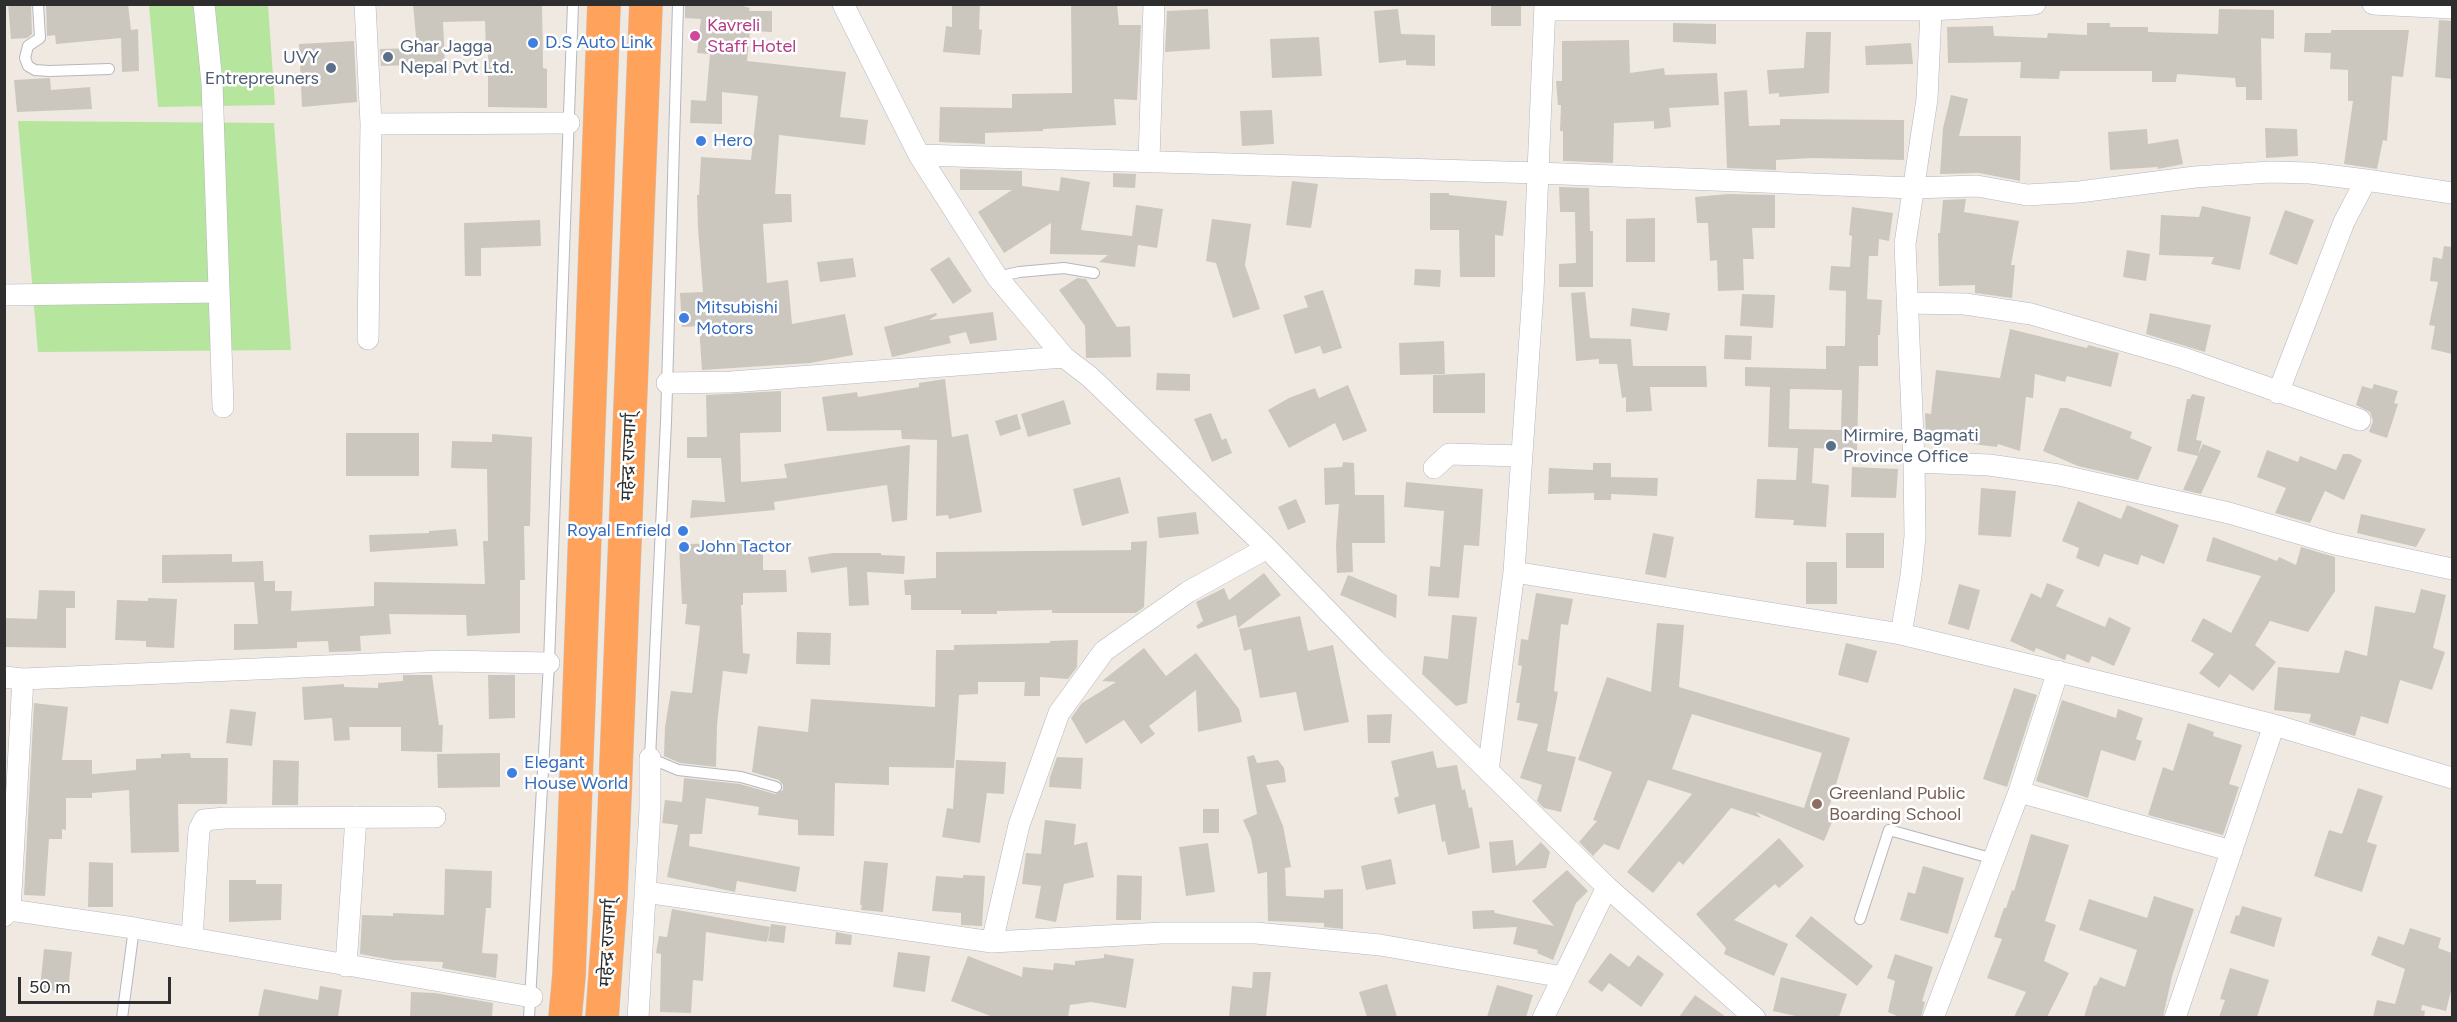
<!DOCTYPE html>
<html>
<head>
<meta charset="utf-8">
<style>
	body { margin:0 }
	#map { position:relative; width:2457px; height:1022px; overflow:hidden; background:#efe9e1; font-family:Figtree,sans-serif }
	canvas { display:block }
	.frame { position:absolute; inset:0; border:6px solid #2e2e2e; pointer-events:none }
	.scale { position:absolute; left:18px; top:977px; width:153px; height:27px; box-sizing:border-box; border:3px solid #2e2e2e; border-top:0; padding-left:8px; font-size:18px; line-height:21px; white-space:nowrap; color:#2e2e2e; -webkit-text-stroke:4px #fff; paint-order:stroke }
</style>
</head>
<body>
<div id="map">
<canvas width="2457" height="1022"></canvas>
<div class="frame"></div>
<div class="scale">50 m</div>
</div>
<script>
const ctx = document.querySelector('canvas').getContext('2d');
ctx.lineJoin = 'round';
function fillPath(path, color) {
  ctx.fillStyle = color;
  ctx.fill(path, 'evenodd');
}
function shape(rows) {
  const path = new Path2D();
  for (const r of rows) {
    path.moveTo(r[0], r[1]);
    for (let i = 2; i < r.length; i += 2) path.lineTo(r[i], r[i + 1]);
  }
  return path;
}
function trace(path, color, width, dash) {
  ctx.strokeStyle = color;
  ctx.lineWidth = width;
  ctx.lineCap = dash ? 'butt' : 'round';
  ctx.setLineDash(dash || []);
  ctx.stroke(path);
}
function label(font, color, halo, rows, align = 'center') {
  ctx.font = font + ' Figtree,"Noto Sans Devanagari",sans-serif';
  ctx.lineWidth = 5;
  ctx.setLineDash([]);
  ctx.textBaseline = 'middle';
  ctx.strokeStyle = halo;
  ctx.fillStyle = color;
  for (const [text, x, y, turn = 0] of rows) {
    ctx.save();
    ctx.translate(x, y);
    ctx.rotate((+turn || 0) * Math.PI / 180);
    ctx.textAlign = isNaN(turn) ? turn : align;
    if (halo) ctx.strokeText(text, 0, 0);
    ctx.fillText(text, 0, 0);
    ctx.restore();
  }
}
const green = shape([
	[149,5,268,5,275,105,158,107],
	[18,121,274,123,291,350,38,352]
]);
const building = shape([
	[8,4,31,4,32,34,27,38,11,39],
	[46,4,128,4,131,30,138,29,139,71,122,72,121,38,56,44,55,35,47,36],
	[413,4,542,4,543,68,547,69,547,108,488,107,488,49,486,49,485,21,443,22,445,64,381,66,380,49,417,48],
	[685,4,736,4,750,8,749,11,772,11,772,32,750,31,747,61,846,72,840,117,868,120,865,145,779,135,775,194,791,194,792,222,763,224,767,283,788,280,792,324,845,314,853,355,810,363,702,370,699,326,682,327,680,293,703,292,698,228,697,195,699,195,701,157,751,160,758,96,722,92,722,124,690,123,691,100,706,101,710,54,697,53,701,19,685,18],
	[952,4,980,4,979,29,982,30,980,55,943,52,946,26,952,27],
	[1071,4,1117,4,1119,25,1141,25,1137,100,1114,99,1116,125,1043,129,1043,131,985,133,985,144,939,142,940,107,1012,108,1012,94,1072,93],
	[1491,4,1521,4,1521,26,1491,26],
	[1208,9,1210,49,1165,52,1167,11],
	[1398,9,1401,34,1435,35,1435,66,1406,65,1406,60,1379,63,1374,11],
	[2219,9,2274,10,2274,39,2261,38,2262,100,2246,100,2246,87,2236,87,2235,78,2177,74,2176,82,2152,82,2152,71,2060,71,2059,79,2020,78,2021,62,1948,63,1947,27,1993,26,1994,36,2047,38,2048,33,2087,35,2087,23,2110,23,2110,27,2148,27,2148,32,2218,34],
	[2439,20,2452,21,2452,79,2435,77],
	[1673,23,1716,24,1716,44,1673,42],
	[2331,30,2409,30,2403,77,2392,76,2387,141,2383,140,2377,169,2344,164,2353,101,2348,101,2348,70,2330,69,2331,53,2304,52,2305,33,2331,33],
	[1806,32,1831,32,1829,93,1779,97,1779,93,1769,94,1767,70,1804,68],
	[1319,37,1322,76,1272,78,1270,39],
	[1629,40,1630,73,1664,68,1665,75,1717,73,1719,105,1669,108,1671,127,1654,129,1654,121,1614,123,1613,163,1563,161,1563,131,1560,131,1561,105,1558,105,1556,81,1562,81,1562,41],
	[354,41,357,102,302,107,299,44],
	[1911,43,1913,64,1866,65,1865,46],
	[50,78,51,90,90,87,92,109,17,112,14,80],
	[1747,90,1749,126,1780,125,1780,119,1904,120,1904,160,1812,158,1776,160,1776,170,1727,168,1724,92],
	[1951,95,1968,99,1959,136,2021,136,2020,181,1979,173,1940,174,1943,128],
	[1272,110,1274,144,1242,146,1240,111],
	[2265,128,2297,129,2298,156,2266,158],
	[2147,129,2148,144,2178,139,2183,164,2158,169,2158,167,2110,170,2108,132],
	[960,169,1022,171,1022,186,1059,191,1061,177,1090,182,1081,230,1132,236,1136,205,1163,209,1157,248,1138,245,1135,267,1099,262,1108,255,1050,254,1051,223,1004,253,978,212,1012,190,960,190],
	[1113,173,1136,174,1135,188,1113,187],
	[1292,181,1318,184,1311,228,1286,225],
	[1559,187,1589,188,1590,231,1593,231,1593,287,1559,287,1559,264,1576,263,1575,212,1560,212],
	[1430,193,1449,193,1449,195,1507,201,1503,236,1495,235,1495,277,1460,277,1459,230,1430,230],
	[1728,194,1775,195,1775,228,1752,228,1754,259,1743,259,1744,290,1718,291,1717,260,1710,261,1708,223,1697,223,1695,197],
	[1966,199,1964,212,2019,221,2011,265,2015,265,2012,298,1975,293,1975,285,1939,286,1938,233,1940,233,1943,200],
	[2202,206,2251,217,2240,270,2211,264,2214,257,2159,255,2161,215,2199,217],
	[1852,207,1893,213,1889,241,1879,239,1878,256,1869,256,1867,299,1882,300,1880,335,1878,335,1878,366,1859,366,1857,450,1814,448,1812,483,1829,485,1826,527,1793,525,1794,520,1755,518,1757,479,1796,480,1798,448,1768,447,1770,387,1745,386,1745,367,1826,369,1826,346,1845,346,1846,291,1829,290,1831,266,1850,267,1852,236,1849,235],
	[1790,389,1842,390,1841,430,1789,429],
	[2285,210,2314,220,2297,265,2269,254],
	[1655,218,1655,262,1626,262,1626,219],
	[1212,219,1251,224,1245,265,1260,309,1233,318,1216,263,1206,261],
	[540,220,541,246,481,248,481,276,465,276,464,223],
	[2444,246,2452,247,2452,354,2431,349,2435,326,2429,325,2438,282,2430,281,2433,257,2442,259],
	[2127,250,2150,254,2146,281,2123,277],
	[949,257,972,291,953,304,930,269],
	[853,258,856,277,820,282,817,262],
	[1415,269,1441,270,1440,287,1414,285],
	[1077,278,1086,279,1117,327,1130,326,1131,357,1086,358,1085,326,1059,290],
	[1323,290,1342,348,1323,354,1320,346,1295,354,1283,315,1308,307,1304,296],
	[1585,292,1590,338,1631,339,1633,366,1706,366,1707,387,1650,387,1652,411,1626,412,1626,397,1622,398,1617,364,1599,364,1599,359,1576,361,1571,293],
	[1742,294,1775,295,1773,328,1740,326],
	[1632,308,1670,313,1667,331,1630,326],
	[993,312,997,340,970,344,966,332,949,336,951,343,892,357,884,327,936,313,937,315,929,320],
	[2150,313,2211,325,2205,352,2146,334],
	[2010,329,2087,348,2088,345,2119,353,2111,387,2067,376,2065,382,2035,374,2033,398,2026,397,2020,451,1998,444,1997,447,1926,438,1925,413,1931,414,1936,370,2000,378],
	[1725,335,1752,336,1751,360,1724,359],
	[1444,341,1445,374,1400,375,1399,343],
	[1157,373,1190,374,1190,391,1156,390],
	[1485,373,1485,413,1433,413,1433,375],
	[945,379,952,437,968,434,982,512,949,519,948,515,936,516,937,440,902,439,901,430,827,431,822,397,857,392,858,397,919,387,919,383],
	[2374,384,2398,391,2394,403,2398,404,2387,438,2369,432,2373,421,2370,412,2356,405,2362,386,2372,389],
	[1348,385,1367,431,1343,441,1335,423,1289,448,1268,410,1289,398,1315,388,1319,398],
	[781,391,781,432,740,433,741,482,787,478,784,464,910,445,907,520,892,522,887,485,774,502,775,510,690,518,692,500,725,502,721,458,687,458,687,437,707,437,706,395],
	[2192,394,2205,397,2196,440,2202,441,2198,454,2203,444,2221,451,2201,494,2183,490,2198,456,2177,451,2187,399,2190,399],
	[1064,400,1071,424,1028,437,1021,414],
	[2060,408,2067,408,2132,432,2130,438,2152,447,2138,480,2078,466,2043,451],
	[1211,413,1222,440,1226,438,1232,453,1212,462,1194,419],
	[1017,414,1021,429,1000,436,995,421],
	[346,433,419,433,419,476,346,476],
	[492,434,532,437,530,526,524,526,525,580,520,580,520,633,467,636,466,615,389,614,391,634,360,636,361,651,329,652,328,641,297,642,297,648,234,650,234,624,258,624,254,582,162,583,162,555,232,554,232,562,263,561,264,581,275,581,275,591,292,591,291,611,374,606,374,582,485,584,483,541,488,541,487,469,451,468,452,441,492,442],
	[2267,450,2298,462,2300,456,2336,470,2343,454,2350,454,2362,460,2344,500,2325,491,2310,523,2275,513,2286,488,2257,477],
	[1343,462,1354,463,1355,495,1384,495,1385,543,1352,543,1353,572,1337,573,1336,545,1339,504,1325,505,1324,468,1342,467],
	[1593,463,1611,463,1611,477,1658,478,1657,496,1611,494,1611,500,1594,500,1594,493,1548,494,1549,468,1593,470],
	[1852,467,1898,469,1896,498,1851,497],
	[1120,477,1129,513,1082,526,1073,489],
	[1406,482,1483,489,1479,546,1464,545,1459,598,1428,596,1430,566,1440,567,1444,511,1404,507],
	[1981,488,2016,491,2011,537,1978,535],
	[1296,499,1306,522,1288,530,1278,507],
	[2078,501,2121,519,2127,505,2179,525,2164,564,2141,555,2138,565,2104,554,2099,567,2076,558,2079,548,2062,541],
	[1196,512,1199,534,1159,538,1157,517],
	[2361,514,2426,529,2416,547,2357,533],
	[456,529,458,546,370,552,369,535,429,533,429,531],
	[1653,533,1674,537,1666,578,1645,574],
	[1846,533,1884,533,1884,568,1846,568],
	[2213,537,2277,561,2279,557,2296,565,2301,547,2335,557,2335,591,2308,632,2270,621,2255,645,2276,662,2253,691,2230,674,2219,688,2199,673,2214,654,2191,641,2203,618,2231,633,2261,576,2206,561],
	[1147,541,1144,607,1136,613,1052,613,1052,610,997,611,997,614,961,614,961,610,911,610,911,595,905,595,904,580,936,578,936,552,1131,550,1131,542],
	[763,543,763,570,786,570,787,592,743,593,743,605,741,605,743,653,750,654,747,674,723,671,717,725,716,767,680,763,664,756,665,727,671,691,692,693,700,626,685,624,687,604,682,604,679,544],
	[833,553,881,553,881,555,905,556,904,574,867,572,869,605,849,606,847,567,811,573,808,557],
	[1806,562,1837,562,1837,604,1806,604],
	[1264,573,1281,595,1238,628,1236,615,1198,629,1196,626,1203,621,1196,602,1224,588,1229,600],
	[1348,575,1397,595,1396,618,1340,595],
	[2047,583,2064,590,2056,606,2105,627,2109,617,2131,628,2114,666,2092,656,2089,663,2067,654,2065,660,2036,648,2034,652,2010,641,2031,593,2041,598],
	[1959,584,1980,590,1969,630,1948,624],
	[2421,589,2446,595,2433,648,2445,652,2432,690,2400,680,2388,724,2361,716,2355,736,2309,722,2311,714,2274,710,2278,667,2339,673,2345,650,2367,656,2375,606,2415,613],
	[39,590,75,591,75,608,66,608,66,648,4,647,4,618,37,619],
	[1536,593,1573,599,1568,625,1561,624,1554,691,1558,692,1547,751,1576,757,1561,812,1544,808,1537,801,1542,785,1520,778,1538,724,1517,720,1520,703,1516,703,1522,666,1518,665,1521,639,1528,640],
	[148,598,177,599,174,648,146,647,146,641,115,640,117,600,148,601],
	[1452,615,1477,617,1467,703,1456,706,1422,674,1424,656,1448,659],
	[1300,616,1308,651,1333,645,1349,722,1304,731,1296,692,1260,698,1251,649,1244,651,1239,629],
	[1657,623,1684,625,1679,687,1850,738,1827,814,1834,817,1824,841,1756,812,1761,818,1731,808,1683,865,1679,861,1653,893,1627,872,1692,794,1648,780,1619,850,1604,844,1593,856,1579,842,1597,821,1593,820,1612,772,1578,760,1607,677,1651,692],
	[1692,714,1822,753,1804,808,1672,769],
	[797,632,831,633,830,665,796,664],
	[1078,640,1077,667,1068,679,1040,677,1040,696,1024,696,1025,682,978,682,978,694,959,695,954,768,889,767,889,785,835,783,834,836,798,835,798,820,758,815,759,807,706,798,702,834,690,834,689,846,800,867,796,892,737,881,735,892,667,877,678,825,662,823,665,800,682,802,684,778,740,784,775,794,783,790,783,785,779,780,752,772,758,726,808,732,811,699,935,707,936,650,954,650,954,645,1050,643,1050,641],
	[1846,643,1877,651,1868,683,1838,675],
	[1144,648,1166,676,1196,653,1239,709,1242,722,1198,732,1196,690,1149,726,1155,734,1141,744,1124,720,1086,744,1071,718,1082,703,1116,682,1102,681],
	[403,675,432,675,439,725,443,725,442,752,401,751,401,727,349,727,350,740,334,741,332,718,304,720,302,687,344,684,344,687,378,688,378,683,403,681],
	[488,675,515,675,515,718,489,719],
	[2014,688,2037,695,2007,787,1983,779],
	[2062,700,2116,718,2118,709,2143,718,2136,739,2142,741,2135,761,2101,750,2088,798,2036,781],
	[34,703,68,707,62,760,92,760,92,774,136,770,136,759,161,758,161,754,190,753,191,758,228,758,227,804,178,804,179,852,131,853,129,790,92,793,92,798,66,798,66,830,62,829,62,839,49,839,45,896,24,895],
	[230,709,256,712,252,746,226,743],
	[1392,714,1390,743,1368,743,1367,715],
	[2188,723,2214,732,2213,736,2242,745,2229,784,2239,787,2223,835,2148,815,2163,767,2173,771],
	[1433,751,1437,768,1457,765,1462,790,1465,789,1469,808,1472,807,1480,848,1448,855,1445,841,1442,842,1435,804,1398,814,1394,798,1399,796,1391,761],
	[500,753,500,787,438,788,437,754],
	[1254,755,1257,763,1278,760,1284,768,1286,782,1266,785,1283,826,1291,867,1285,868,1286,896,1324,898,1324,890,1343,889,1343,929,1324,927,1324,923,1268,921,1267,872,1258,874,1251,838,1243,820,1257,814,1247,757],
	[1057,757,1083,758,1081,789,1049,787,1050,777],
	[273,760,299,761,298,805,272,805],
	[956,760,1006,762,1004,794,987,793,980,843,942,837,947,808,953,809],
	[2358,788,2383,796,2367,842,2377,845,2362,892,2314,876,2329,830,2342,834],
	[1203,809,1219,809,1219,833,1203,833],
	[1045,820,1076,824,1074,845,1087,842,1094,877,1064,884,1056,922,1035,918,1041,886,1022,884,1026,853,1041,854],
	[2031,834,2069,845,2045,921,2056,925,2044,961,2069,973,2047,1017,2014,1017,2026,992,1987,978,2002,939,1994,937,2004,908,2006,908,2012,890,2014,891],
	[1779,838,1804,866,1779,888,1775,884,1734,920,1788,944,1774,976,1724,954,1726,948,1696,914],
	[1513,840,1516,866,1541,842,1550,852,1546,868,1492,873,1489,842],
	[1208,843,1215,892,1186,896,1179,847],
	[1391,859,1396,884,1366,890,1361,866],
	[864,861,888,863,883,912,861,910,862,905,860,905],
	[89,862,113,863,113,907,88,907],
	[1923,866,1964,878,1948,934,1900,920,1908,892,1915,894],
	[445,869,492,871,491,908,486,908,482,953,498,954,496,978,442,968,443,962,393,960,360,954,362,915,393,916,393,913,444,915],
	[1567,870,1588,891,1576,903,1553,960,1537,953,1538,950,1513,944,1517,927,1473,929,1472,911,1494,910,1495,913,1554,926,1532,901],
	[963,875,985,876,982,926,961,925,961,913,932,911,936,876,963,878],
	[1117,875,1142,876,1141,920,1116,920],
	[229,880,256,880,256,884,282,884,281,920,229,922],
	[2154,896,2194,909,2172,976,2163,1017,2084,1017,2094,985,2096,986,2100,977,2125,987,2137,950,2079,930,2089,899,2147,918],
	[2242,906,2282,918,2274,947,2230,933,2236,915,2239,916],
	[672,909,770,927,767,942,706,932,703,981,693,980,691,1013,660,1012,661,954,656,953,659,936,667,937],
	[1811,916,1873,966,1857,986,1795,936],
	[771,924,786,926,784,943,768,941],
	[2410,928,2441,938,2438,948,2452,953,2452,987,2446,1011,2422,1005,2421,1010,2425,1011,2424,1017,2373,1017,2377,1000,2395,1004,2405,969,2371,955,2378,936,2404,945],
	[836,932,852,935,851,945,835,944],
	[44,949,72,952,68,992,40,989],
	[898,952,930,956,925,992,893,987],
	[1610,953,1629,967,1638,955,1664,974,1641,1007,1609,983,1602,992,1588,982],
	[1104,954,1134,959,1126,1008,1091,1002,1070,1005,1068,1017,993,1017,951,1001,968,956,1022,977,1023,967,1053,970,1054,963,1075,965,1075,961,1104,958],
	[1895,954,1933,967,1922,1001,1925,1002,1921,1017,1899,1017,1888,1012,1895,981,1887,978],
	[2230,968,2269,980,2257,1017,2219,1017,2225,1000,2220,999],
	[1253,972,1271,972,1266,1017,1229,1017,1232,986,1252,988],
	[1781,977,1847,994,1839,1017,1800,1017,1773,1011],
	[1387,984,1397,1017,1367,1017,1359,992],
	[1497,985,1533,995,1526,1017,1487,1017],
	[320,986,342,990,338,1017,258,1017,264,989,318,1000],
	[411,992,435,993,493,1003,492,1017,410,1017],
	[1695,995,1726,1017,1679,1017]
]);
const lane = shape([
	[38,4,40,38,28,46,25,58,28,66,35,70,49,71,109,69],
	[678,4,666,422,650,758,678,770,741,777,776,787],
	[997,277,1019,272,1064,268,1094,273],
	[1860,919,1889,830,1994,859],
	[122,1018,134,928],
	[529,1018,549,663,573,4]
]);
const street = shape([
	[204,4,212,83,223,407],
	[365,4,371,124,368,339],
	[843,4,919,155,997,277,1064,357,1090,377,1267,548,1375,660,1607,887,1755,1018],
	[2373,4,2452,8],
	[1545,10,1931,10,2035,4],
	[371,124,569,123],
	[919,155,1539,173,1912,188,1977,186,2027,195,2079,192,2195,177,2270,172,2310,173,2366,180,2452,193],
	[1149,160,1154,4],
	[4,295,219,292],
	[1907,303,1965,304,2031,314,2183,358,2360,420],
	[667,383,731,382,1064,357],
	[2278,393,2344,222,2366,180],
	[1914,462,1989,465,2059,475,2229,513,2335,544,2452,569],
	[1434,468,1449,454,1522,456],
	[1514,572,1901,634,2179,701,2274,725,2452,778],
	[1901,634,1911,576,1915,536,1914,462,1905,244,1927,99,1931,10],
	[4,677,23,679,443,661,549,663],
	[1488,771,1514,572,1533,292,1545,4],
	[2019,792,2232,851],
	[645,892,992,942,1162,933,1256,933,1380,945,1563,977],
	[10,910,23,679],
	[4,916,10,910,134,928,532,997],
	[192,938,199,830,204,820,225,818,435,817],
	[992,942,1019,825,1059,713,1104,651,1188,592,1267,548],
	[346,966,356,817],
	[638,1018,650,809,650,758],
	[1543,1018,1607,887],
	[1933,1018,2019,792,2058,671],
	[2175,1018,2274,725]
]);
const highway = shape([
	[565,1018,569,975,604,4],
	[602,1018,611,894,646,4]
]);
const markers = [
	[695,36,6,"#d1479c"],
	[533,43,6,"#3f7fe0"],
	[388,57,6,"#5c6f8a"],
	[331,68,6,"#5c6f8a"],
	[701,141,6,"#3f7fe0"],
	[684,318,6,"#3f7fe0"],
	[1831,446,6,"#5c6f8a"],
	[683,531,6,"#3f7fe0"],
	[684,547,6,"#3f7fe0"],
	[512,773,6,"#3f7fe0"],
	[1817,804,6,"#8d6e63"]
];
const hotelNames = [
	["Kavreli",707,26],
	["Staff Hotel",707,47]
];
const shopNames = [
	["D.S Auto Link",545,43],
	["Hero",713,141],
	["Mitsubishi",696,308],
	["Motors",696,329],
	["Royal Enfield",671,531,"right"],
	["John Tactor",696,547],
	["Elegant",524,763],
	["House World",524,784]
];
const serviceNames = [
	["Ghar Jagga",400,47],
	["Nepal Pvt Ltd.",400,68],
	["UVY",319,58,"right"],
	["Entrepreuners",319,79,"right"],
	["Mirmire, Bagmati",1843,436],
	["Province Office",1843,457]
];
const streetNames = [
	["महेन्द्र राज्मार्ग्",629,457,-88],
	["महेन्द्र राज्मार्ग्",608,943,-87]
];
const educationNames = [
	["Greenland Public",1829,794],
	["Boarding School",1829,815]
];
fillPath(green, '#b6e59e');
fillPath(building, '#cbc7bf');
trace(lane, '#b4b7c1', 12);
trace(street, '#b4b7c1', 22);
trace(highway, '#c9c9c9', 34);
trace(lane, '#fff', 10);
trace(street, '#fff', 21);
trace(highway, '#ffa35c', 33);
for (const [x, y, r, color] of markers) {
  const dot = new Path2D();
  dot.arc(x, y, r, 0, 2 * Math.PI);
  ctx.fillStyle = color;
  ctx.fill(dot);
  trace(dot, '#fff', 2);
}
label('18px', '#b23c85', '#fff', hotelNames, 'left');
label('18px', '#366cbe', '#fff', shopNames, 'left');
label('18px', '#4e5e75', '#fff', serviceNames, 'left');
label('18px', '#2e2e2e', '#fff', streetNames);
label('18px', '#785e54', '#fff', educationNames, 'left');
</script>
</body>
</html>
